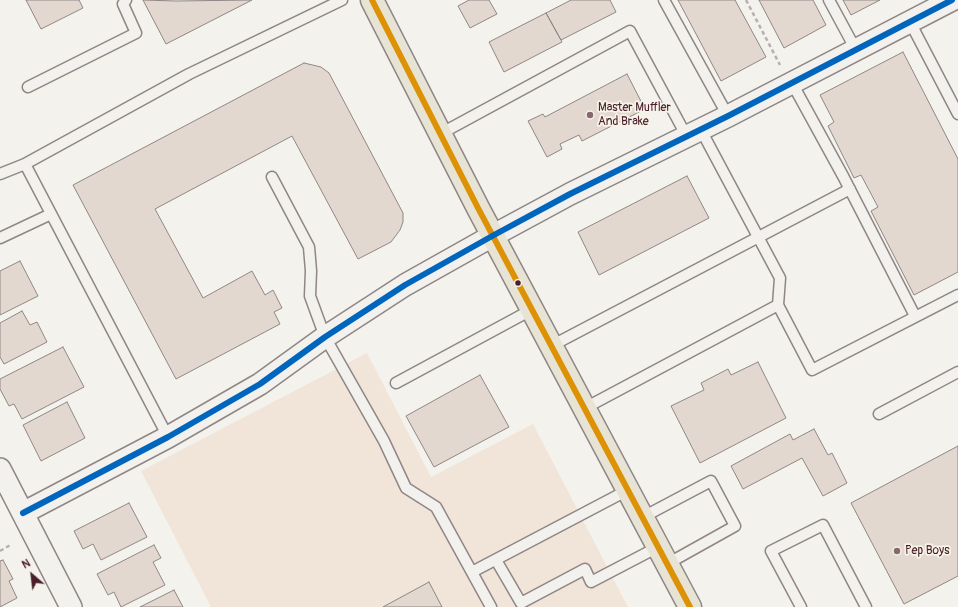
<!DOCTYPE html>
<html>
<head>
<meta charset="utf-8">
<style>
	body { margin:0 }
	#map { position:relative; width:958px; height:607px; overflow:hidden; background:#f4f2ec; font-family:Pangolin,sans-serif }
	canvas { display:block }
	.north { position:absolute; left:12px; top:555px; width:40px; height:40px; -webkit-text-stroke:3px #f7f3e8; paint-order:stroke; rotate:332deg; font-size:11px; font-weight:700; line-height:16px; text-align:center; color:#4a1f2b }
	.north::after { content:''; display:block; margin:auto; width:14px; height:18px; background:#4a1f2b; clip-path:polygon(50% 0,100% 100%,50% 72%,0 100%) }
</style>
</head>
<body>
<div id="map">
<canvas width="958" height="607"></canvas>
<div class="north">N</div>
</div>
<script>
const ctx = document.querySelector('canvas').getContext('2d');
ctx.lineJoin = 'round';
function fillPath(path, color) {
  ctx.fillStyle = color;
  ctx.fill(path, 'evenodd');
}
function shape(rows) {
  const path = new Path2D();
  for (const r of rows) {
    path.moveTo(r[0], r[1]);
    for (let i = 2; i < r.length; i += 2) path.lineTo(r[i], r[i + 1]);
  }
  return path;
}
function trace(path, color, width, dash) {
  ctx.strokeStyle = color;
  ctx.lineWidth = width;
  ctx.lineCap = dash ? 'butt' : 'round';
  ctx.setLineDash(dash || []);
  ctx.stroke(path);
}
function label(font, color, halo, rows, align = 'center') {
  ctx.font = font + ' Pangolin,sans-serif';
  ctx.lineWidth = 3.5;
  ctx.setLineDash([]);
  ctx.textBaseline = 'middle';
  ctx.strokeStyle = halo;
  ctx.fillStyle = color;
  for (const [text, x, y, turn = 0] of rows) {
    ctx.save();
    ctx.translate(x, y);
    ctx.rotate((+turn || 0) * Math.PI / 180);
    ctx.textAlign = isNaN(turn) ? turn : align;
    if (halo) ctx.strokeText(text, 0, 0);
    ctx.fillText(text, 0, 0);
    ctx.restore();
  }
}
const built = shape([
	[367,353,431,477,533,424,628,607,211,607,141,471]
]);
const building = shape([
	[26,0,79,0,83,8,41,29,26,0],
	[143,0,176,1,252,0,166,44,143,0],
	[469,0,489,0,497,14,470,28,458,6,469,0],
	[571,0,610,0,616,12,561,40,546,13,571,0],
	[678,0,735,0,766,57,721,81,678,0],
	[759,0,813,0,826,25,784,48,759,0],
	[843,0,880,0,851,15,843,0],
	[546,13,562,42,504,72,489,42,546,13],
	[903,52,958,159,958,272,914,295,871,211,878,207,861,175,854,178,828,126,834,122,820,95,903,52],
	[304,63,321,67,329,73,403,213,403,222,400,230,391,242,358,259,292,136,155,209,203,298,252,271,265,295,273,290,282,308,274,312,280,324,176,379,73,185,304,63],
	[627,74,645,109,582,141,579,135,560,144,562,149,547,157,528,121,543,114,545,117,627,74],
	[687,176,709,218,599,275,578,232,687,176],
	[20,261,38,296,0,315,0,271,20,261],
	[22,311,30,325,37,322,47,342,4,364,0,357,0,323,22,311],
	[63,347,84,387,22,419,14,404,9,406,0,389,0,379,63,347],
	[758,362,786,418,700,463,671,406,704,390,701,383,728,369,731,375,758,362],
	[480,375,509,427,434,467,406,416,480,375],
	[67,402,85,438,41,461,23,425,67,402],
	[814,429,828,455,832,453,847,483,823,496,802,458,743,489,731,466,790,434,793,440,814,429],
	[958,446,958,576,904,604,851,503,958,446],
	[129,503,147,537,101,560,93,544,83,549,74,531,129,503],
	[154,545,161,558,153,562,165,585,121,607,114,592,108,595,97,574,154,545],
	[3,560,13,579,9,581,17,598,0,607,0,561,3,560],
	[429,582,442,607,383,607,429,582],
	[174,590,183,607,140,607,174,590]
]);
const path = shape([
	[746,0,780,65],
	[0,551,12,544]
]);
const service = shape([
	[664,0,728,116],
	[829,0,856,50],
	[910,22,958,114],
	[792,83,843,176,915,316],
	[28,87,136,33,123,4,126,0],
	[701,130,780,278,778,305],
	[440,134,630,31,687,137],
	[0,174,25,164],
	[272,177,309,247,311,271,310,296,325,337,384,441,406,488,436,507,491,607],
	[0,238,51,214],
	[553,345,850,189],
	[396,383,533,309],
	[585,408,778,305,812,370,958,295],
	[879,414,958,372],
	[168,437,25,164,189,74,342,0],
	[643,517,711,481,735,526,667,564],
	[496,560,521,603,585,569,591,582,658,547],
	[472,572,628,490],
	[801,607,771,551,823,525,866,607]
]);
const minor = shape([
	[0,469,71,607],
	[23,513,168,437,260,384,325,337,405,285,494,235,570,194,728,116,952,0]
]);
const primary = shape([
	[372,0,478,208,690,607]
]);
const bus1 = shape([
	[372,0,478,208,690,607]
]);
const bus2 = shape([
	[23,513,168,437,260,384,325,337,405,285,494,235,570,194,728,116,952,0]
]);
const markers = [
	[590,115,4,"#86696f"],
	[518,283,3.5,"#4a1f2b"],
	[897,551,4,"#86696f"]
];
const poiNames = [
	["Master Muffler",598,108],
	["And Brake",598,122],
	["Pep Boys",905,551]
];
fillPath(built, '#f1e5da');
fillPath(building, '#e3d8d0');
trace(building, '#8f8685', 1);
trace(service, '#8f8685', 13);
trace(minor, '#8f8685', 24);
trace(primary, '#8f8685', 25);
trace(path, '#b6b0ae', 2.5, [4, 3]);
trace(service, '#f2f1ed', 10);
trace(minor, '#f2f1ed', 21);
trace(primary, '#e7e4d5', 22);
trace(bus1, '#dd9206', 6);
trace(bus2, '#0065bd', 6);
for (const [x, y, r, color] of markers) {
  const dot = new Path2D();
  dot.arc(x, y, r, 0, 2 * Math.PI);
  ctx.fillStyle = color;
  ctx.fill(dot);
  trace(dot, '#f7f3e8', 1.5);
}
label('12px', '#4a1f2b', '#f7f3e8', poiNames, 'left');
</script>
</body>
</html>
